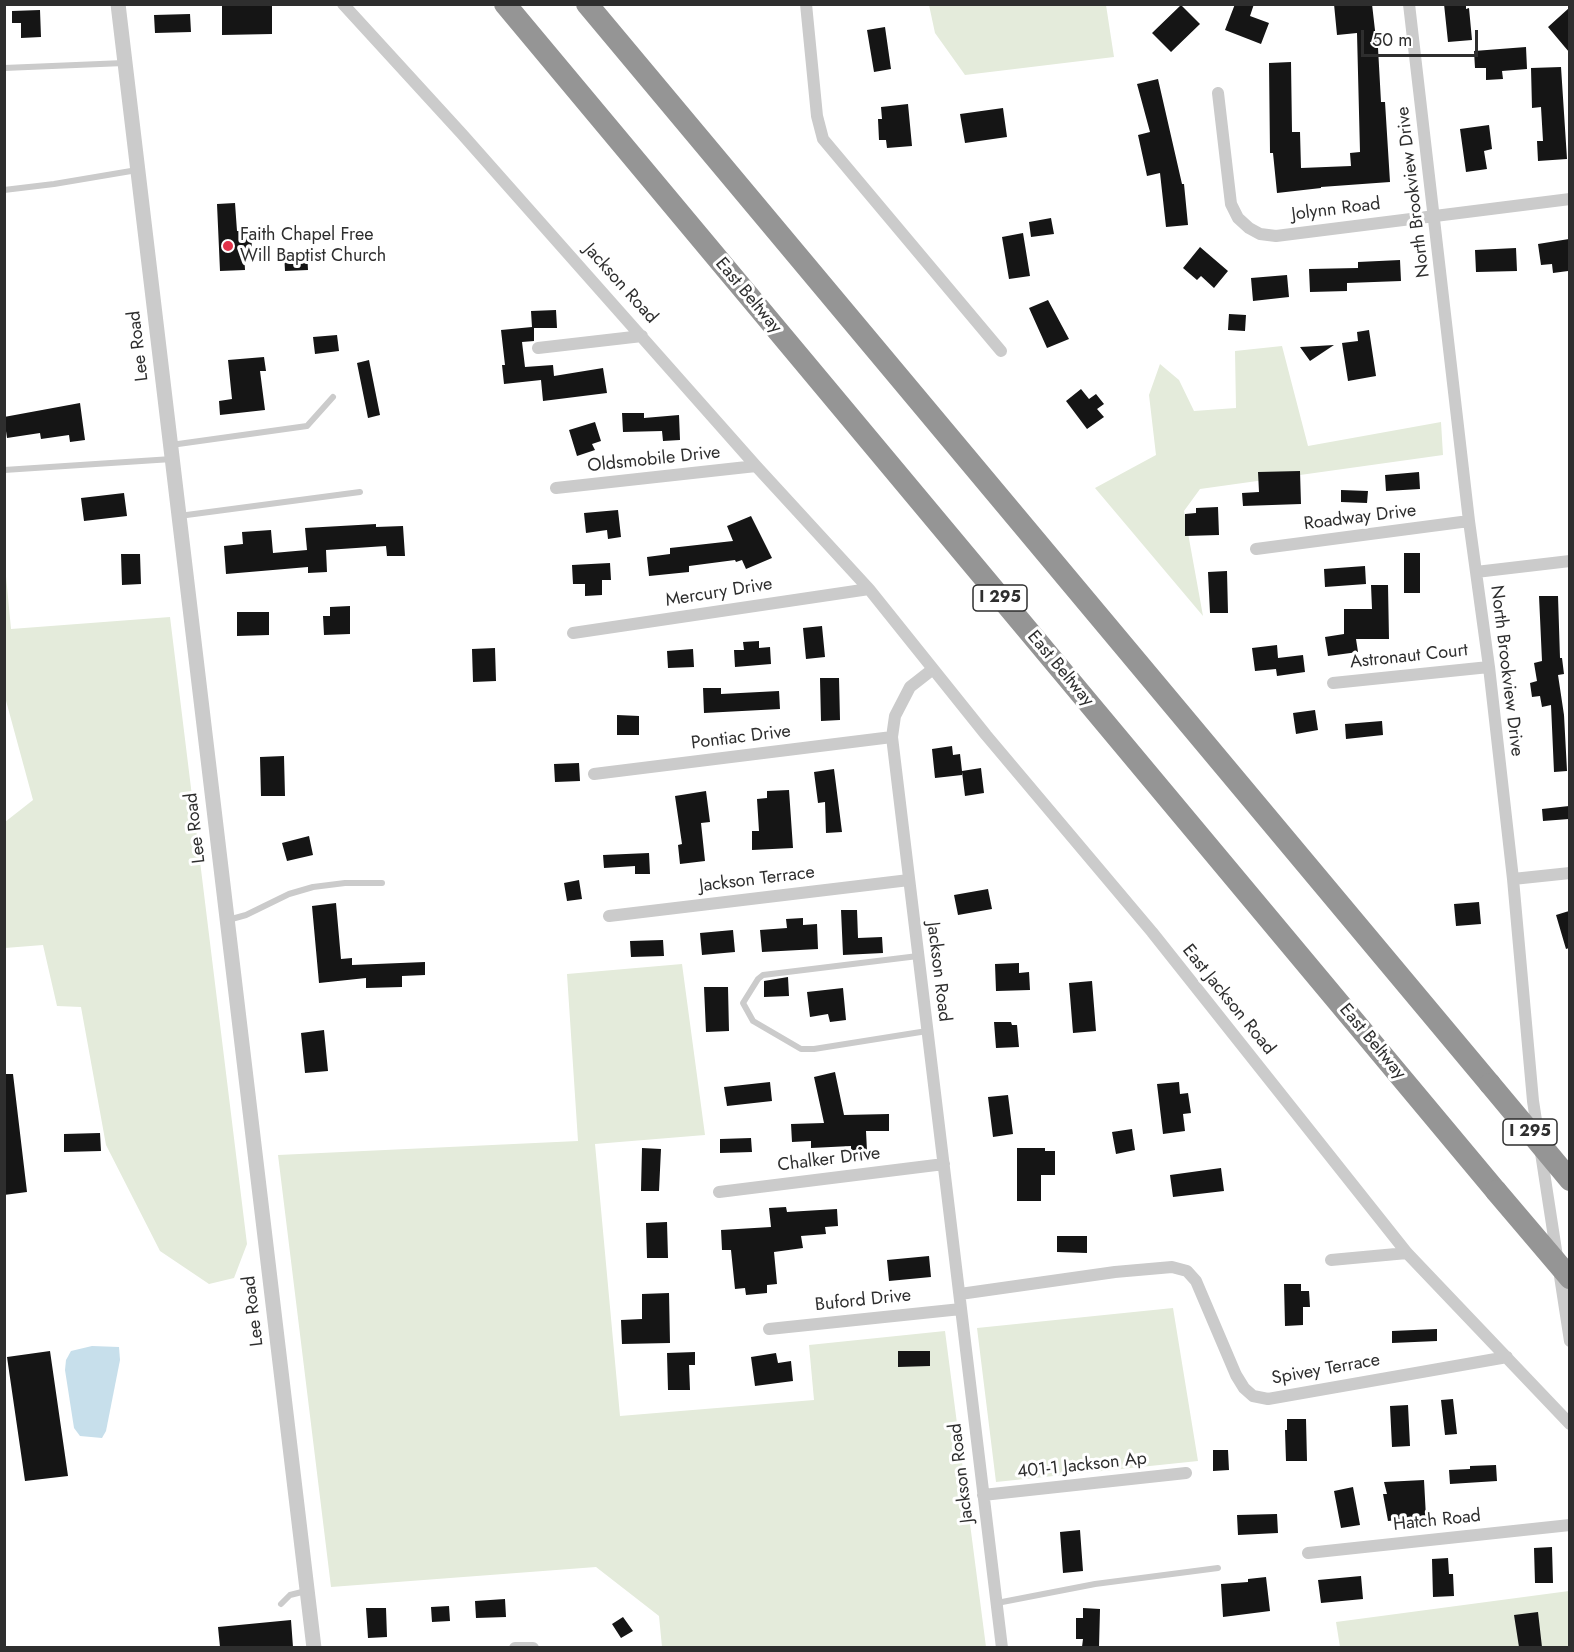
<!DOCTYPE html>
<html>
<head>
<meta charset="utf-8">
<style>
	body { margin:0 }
	#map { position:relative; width:1574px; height:1652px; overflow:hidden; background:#fff; font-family:Jost,sans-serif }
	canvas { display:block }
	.frame { position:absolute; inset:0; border:6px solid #2e2e2e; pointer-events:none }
	.scale { position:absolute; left:1361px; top:30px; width:117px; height:27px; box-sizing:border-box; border:3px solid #2e2e2e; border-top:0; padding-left:8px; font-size:18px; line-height:21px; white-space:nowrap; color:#2e2e2e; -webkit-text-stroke:4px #fff; paint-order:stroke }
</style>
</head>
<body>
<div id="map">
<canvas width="1574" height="1652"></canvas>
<div class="frame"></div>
<div class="scale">50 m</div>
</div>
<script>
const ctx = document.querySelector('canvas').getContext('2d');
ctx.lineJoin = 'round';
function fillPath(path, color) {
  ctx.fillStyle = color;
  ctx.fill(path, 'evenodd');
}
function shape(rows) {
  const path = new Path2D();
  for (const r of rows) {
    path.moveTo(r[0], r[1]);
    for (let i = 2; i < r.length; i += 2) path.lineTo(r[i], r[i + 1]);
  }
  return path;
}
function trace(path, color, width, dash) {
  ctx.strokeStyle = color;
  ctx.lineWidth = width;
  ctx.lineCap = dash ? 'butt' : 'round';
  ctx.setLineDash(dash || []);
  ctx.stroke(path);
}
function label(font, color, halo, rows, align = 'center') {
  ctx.font = font + ' Jost,sans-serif';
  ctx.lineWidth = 6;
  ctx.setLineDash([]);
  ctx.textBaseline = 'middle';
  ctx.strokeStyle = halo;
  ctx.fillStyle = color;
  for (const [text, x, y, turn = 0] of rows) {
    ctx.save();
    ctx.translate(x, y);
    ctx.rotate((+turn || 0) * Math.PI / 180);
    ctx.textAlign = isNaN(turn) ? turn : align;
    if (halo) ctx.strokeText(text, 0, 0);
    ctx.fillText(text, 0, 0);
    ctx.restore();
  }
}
const green = shape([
	[929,5,1106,5,1114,57,965,75,935,33],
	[1282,346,1308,446,1441,422,1443,455,1200,489,1184,511,1203,616,1095,488,1156,455,1149,395,1160,364,1179,380,1194,411,1236,408,1235,351],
	[4,555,11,629,170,617,247,1244,234,1278,209,1284,160,1251,106,1145,81,1007,57,1006,43,945,5,948,5,822,33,800,5,697],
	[682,964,705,1135,595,1144,620,1416,814,1400,809,1345,945,1331,986,1647,662,1647,659,1616,596,1567,331,1587,278,1155,578,1141,567,974],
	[1173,1308,1198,1461,996,1482,977,1328],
	[1569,1591,1569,1647,1340,1647,1336,1622]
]);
const water = shape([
	[92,1346,119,1347,120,1360,106,1431,102,1438,80,1436,74,1428,65,1370,66,1360,71,1351]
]);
const building = shape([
	[1235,4,1254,4,1250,16,1269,23,1261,44,1225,30],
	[1334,4,1372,4,1377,48,1378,48,1381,102,1385,102,1390,182,1321,187,1321,188,1277,193,1273,153,1270,153,1269,63,1291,62,1292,132,1300,132,1301,168,1351,166,1350,153,1360,152,1357,33,1337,35],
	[1444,4,1466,4,1466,9,1469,8,1472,40,1448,42],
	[272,5,272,34,222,35,222,6],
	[1181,5,1200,24,1171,52,1152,33],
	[1569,8,1569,52,1548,27],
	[40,10,41,37,21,38,21,23,12,23,12,11],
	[190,14,191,32,155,33,154,15],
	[885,27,891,69,874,72,867,30],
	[1526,47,1527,69,1502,71,1503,79,1486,80,1486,68,1475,68,1474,51],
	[1561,67,1567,159,1538,161,1537,141,1543,141,1541,107,1532,108,1531,68],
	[1158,79,1182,184,1184,184,1188,225,1166,227,1160,173,1147,176,1138,135,1150,132,1137,84],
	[908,104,912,146,887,148,886,140,879,140,878,119,882,119,881,107],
	[1003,108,1007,137,965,143,960,114],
	[1489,125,1492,149,1484,151,1487,169,1466,172,1460,129],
	[235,203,237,231,251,231,252,250,244,250,245,270,220,271,217,204],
	[1051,218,1054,234,1031,237,1029,222],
	[1023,233,1030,276,1009,279,1002,237],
	[1569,239,1568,271,1553,273,1552,264,1541,265,1538,244],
	[1200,247,1228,271,1214,288,1201,276,1197,280,1183,268],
	[1516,248,1517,271,1476,272,1475,250],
	[307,251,308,270,285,271,284,252],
	[1400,260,1401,281,1347,283,1347,291,1310,292,1309,269,1358,268,1358,262],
	[1287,275,1289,297,1253,301,1251,278],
	[1048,300,1069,339,1047,348,1029,308],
	[556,310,557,328,534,328,534,341,522,342,525,367,553,365,554,376,603,368,607,393,543,401,541,380,504,384,502,365,505,365,501,330,532,327,531,311],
	[1229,314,1246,315,1245,331,1228,330],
	[1369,330,1376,376,1348,381,1342,343,1358,341,1357,332],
	[337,335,339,351,315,354,313,337],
	[1334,345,1310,361,1300,347],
	[264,357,266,371,260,371,265,410,220,415,219,401,232,399,228,360],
	[369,360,380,415,368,418,357,363],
	[1081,389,1089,399,1096,394,1104,404,1097,409,1104,417,1087,429,1066,401],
	[80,403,85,440,70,442,69,435,41,439,40,433,7,438,4,417],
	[622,413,644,413,644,418,679,415,680,440,663,441,662,431,623,432],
	[595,422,601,441,592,444,595,450,577,456,569,430],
	[1300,471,1301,504,1243,506,1242,493,1259,492,1258,472],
	[1419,472,1420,489,1386,491,1385,475],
	[1341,490,1368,491,1367,503,1341,502],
	[124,493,127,516,84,521,81,498],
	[1218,507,1219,535,1185,536,1185,514,1196,513,1196,508],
	[618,510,621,537,608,539,607,530,586,533,584,513],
	[751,516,772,558,746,569,742,560,736,562,735,560,689,566,689,572,649,576,647,557,670,554,670,548,733,541,727,526],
	[376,524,376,527,403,526,405,556,387,556,386,546,326,550,327,572,308,573,308,567,226,574,224,546,243,544,242,532,271,530,273,553,307,550,305,528],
	[1404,553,1420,553,1420,593,1404,593],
	[121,554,140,554,141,584,122,585],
	[610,563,611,580,602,580,602,595,585,596,585,584,573,584,572,565],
	[1365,566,1366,584,1325,587,1324,569],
	[1227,571,1228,613,1210,613,1208,572],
	[1371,585,1388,585,1389,639,1356,639,1358,652,1328,656,1325,637,1344,634,1344,609,1372,609],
	[1539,596,1558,596,1560,658,1562,658,1564,674,1558,675,1564,715,1567,771,1554,772,1551,705,1542,707,1540,696,1532,697,1530,683,1537,681,1534,663,1542,661],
	[350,606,350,634,324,635,323,616,330,616,330,607],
	[237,612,269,612,269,635,237,636],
	[822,626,825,657,806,659,803,628],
	[759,641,759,648,770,647,771,664,735,667,734,650,744,650,743,642],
	[1277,645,1278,658,1303,655,1305,672,1277,676,1276,669,1255,671,1252,648],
	[495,648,496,681,473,682,472,649],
	[693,649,694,667,668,668,667,651],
	[820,678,839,678,840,720,821,721],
	[703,688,721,688,721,694,779,691,780,709,704,713],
	[1315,710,1318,730,1296,734,1293,713],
	[617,715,639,716,639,735,617,735],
	[1382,721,1383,735,1346,739,1345,724],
	[952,746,953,755,960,754,962,771,981,768,984,793,965,796,962,772,962,775,935,778,932,749],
	[284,756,285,796,261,796,260,757],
	[579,763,580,781,555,782,554,764],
	[834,769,842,832,826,833,825,802,818,803,814,772],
	[789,790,793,848,752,850,752,831,759,831,757,799,767,798,767,791],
	[706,791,710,822,701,823,705,861,680,864,678,845,682,844,675,796],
	[1569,806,1569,819,1543,821,1542,809],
	[309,836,313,855,287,861,282,843],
	[649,853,650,874,635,874,635,866,604,868,603,855],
	[579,880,582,899,567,901,564,883],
	[988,889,992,909,958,915,954,895],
	[1479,902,1481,924,1456,926,1454,904],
	[336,903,341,959,352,958,352,965,425,962,425,975,402,976,402,987,366,988,366,978,319,983,312,906],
	[841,910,857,910,858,938,882,937,883,953,843,955],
	[1569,911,1569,948,1566,949,1556,915],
	[803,918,803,925,817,924,818,949,762,952,760,930,787,928,786,919],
	[733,930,735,952,702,955,700,933],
	[663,940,664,956,631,957,630,941],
	[1019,963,1019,973,1029,972,1030,990,996,991,995,964],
	[788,977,789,996,764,997,764,981],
	[1092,981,1096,1031,1073,1033,1069,983],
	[704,987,728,987,729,1031,706,1032],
	[843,988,846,1020,830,1022,828,1014,810,1017,807,992],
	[994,1022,1011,1022,1012,1025,1017,1025,1019,1047,996,1048],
	[324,1030,328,1071,305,1073,301,1033],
	[835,1072,844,1115,889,1114,889,1131,866,1131,867,1151,851,1152,851,1146,811,1148,811,1141,792,1142,791,1124,824,1123,814,1077],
	[4,1074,13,1074,27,1192,4,1195],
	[770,1082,772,1101,727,1106,724,1087],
	[1179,1082,1180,1094,1188,1093,1191,1113,1183,1114,1185,1131,1163,1134,1157,1084],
	[1008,1095,1013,1134,993,1137,988,1097],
	[1132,1129,1135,1150,1116,1154,1112,1132],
	[100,1133,101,1151,64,1152,64,1134],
	[751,1138,752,1152,720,1153,720,1139],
	[642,1148,661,1149,659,1191,641,1191],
	[1017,1148,1045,1148,1045,1151,1055,1151,1055,1175,1041,1175,1041,1201,1017,1201],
	[1221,1168,1224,1191,1173,1197,1170,1175],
	[786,1207,787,1212,837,1209,838,1226,825,1227,826,1234,801,1236,803,1248,774,1252,777,1284,767,1285,767,1293,746,1295,745,1288,735,1289,731,1250,722,1250,721,1230,771,1227,769,1208],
	[667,1222,668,1258,647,1258,646,1223],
	[1057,1236,1087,1236,1087,1253,1057,1252],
	[929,1256,931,1277,889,1281,887,1260],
	[1284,1284,1301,1284,1301,1291,1309,1291,1310,1307,1303,1307,1303,1325,1285,1326],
	[669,1293,670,1343,622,1344,621,1320,642,1319,642,1294],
	[1437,1329,1437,1341,1392,1343,1392,1331],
	[50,1351,68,1476,25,1481,7,1357],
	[898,1351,930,1351,930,1366,898,1367],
	[695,1352,695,1365,689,1365,690,1390,668,1390,667,1353],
	[776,1353,778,1363,791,1361,793,1381,755,1386,751,1357],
	[1453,1399,1457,1434,1445,1435,1441,1400],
	[1408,1405,1410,1446,1392,1447,1390,1406],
	[1287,1419,1306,1419,1307,1461,1286,1461,1285,1430,1287,1430],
	[1213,1450,1228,1450,1229,1470,1213,1471],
	[1496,1465,1497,1481,1450,1484,1449,1470,1470,1469,1470,1466],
	[1424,1480,1426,1517,1388,1521,1383,1494,1387,1494,1384,1482],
	[1353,1487,1360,1525,1341,1528,1334,1491],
	[1277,1514,1278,1533,1238,1535,1237,1515],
	[1080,1530,1083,1571,1063,1573,1060,1532],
	[1552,1547,1553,1583,1535,1583,1534,1548],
	[1448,1558,1449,1574,1453,1574,1454,1596,1433,1597,1432,1559],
	[1361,1576,1363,1599,1321,1603,1318,1580],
	[1266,1577,1270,1611,1223,1617,1221,1584,1248,1582,1248,1579],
	[505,1599,506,1617,476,1618,475,1601],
	[449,1606,450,1621,432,1622,431,1607],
	[366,1608,386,1608,387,1637,368,1638],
	[1083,1608,1100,1609,1099,1647,1082,1647,1083,1639,1076,1639,1076,1618,1083,1618],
	[1538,1612,1542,1647,1519,1647,1514,1615],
	[623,1617,633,1631,621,1638,612,1624],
	[291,1620,293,1647,220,1647,218,1627]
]);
const service = shape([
	[4,68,124,63],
	[4,190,54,184,137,170],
	[171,445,307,426,333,397],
	[4,470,172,459],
	[179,516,360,492],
	[228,920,246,915,289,894,313,887,345,883,382,883],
	[918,956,763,975,758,979,743,1003,753,1021,801,1049,814,1049,927,1031],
	[997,1603,1095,1584,1218,1568],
	[281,1604,290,1595,306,1591]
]);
const minor = shape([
	[343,4,462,134,756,466,869,589,986,735,1152,932,1407,1253,1570,1424],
	[806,4,817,116,823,139,1001,351],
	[1409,4,1469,521,1489,667,1513,879,1533,1101,1570,1341],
	[1218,93,1231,204,1238,218,1249,228,1260,234,1276,236,1570,199],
	[538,348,642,336],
	[556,488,756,466],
	[1256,549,1469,521],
	[1476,572,1570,561],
	[573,633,869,589],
	[933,669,910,687,895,716,892,737,1002,1648],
	[1333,683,1489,667],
	[594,774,892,737],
	[1513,879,1570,873],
	[609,916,909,880],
	[719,1192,944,1164],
	[1331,1260,1407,1253],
	[960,1294,1115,1272,1172,1267,1187,1271,1196,1281,1236,1375,1244,1388,1253,1396,1268,1399,1507,1357],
	[769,1329,961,1309],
	[983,1495,1186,1473],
	[1308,1553,1570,1525],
	[515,1648,533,1648]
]);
const tertiary = shape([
	[118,4,314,1648]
]);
const motorway = shape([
	[505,4,1496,1191],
	[587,4,1490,1084]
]);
const motorwayBridge = shape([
	[1490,1084,1570,1180],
	[1496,1191,1570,1278]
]);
const markers = [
	[228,246,6,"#e23249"]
];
const shields = [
	[1000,598,54],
	[1530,1132,54]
];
const shieldNames = [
	["I 295",1000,598],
	["I 295",1530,1132]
];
const streetNames = [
	["North Brookview Drive",1414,192,-97],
	["Jolynn Road",1336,210,-7],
	["Jackson Road",620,284,48],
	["East Beltway",748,296,50],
	["Lee Road",139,346,-97],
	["Oldsmobile Drive",654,460,-6],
	["Roadway Drive",1360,518,-7],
	["Mercury Drive",719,593,-9],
	["Astronaut Court",1409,657,-6],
	["East Beltway",1060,669,50],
	["North Brookview Drive",1506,671,83],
	["Pontiac Drive",741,738,-7],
	["Lee Road",196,828,-97],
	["Jackson Terrace",757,880,-7],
	["Jackson Road",938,972,83],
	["East Jackson Road",1228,1000,51],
	["East Beltway",1372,1042,50],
	["Chalker Drive",829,1160,-7],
	["Buford Drive",863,1301,-6],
	["Lee Road",254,1311,-97],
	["Spivey Terrace",1326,1370,-10],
	["401-1 Jackson Ap",1082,1466,-6],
	["Jackson Road",962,1473,-97],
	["Hatch Road",1437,1521,-6]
];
const poiNames = [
	["Faith Chapel Free",240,236],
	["Will Baptist Church",240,257]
];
fillPath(green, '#e4ebdb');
fillPath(water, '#c7dfeb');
fillPath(building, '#151515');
trace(service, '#cbcbcb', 6);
trace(minor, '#cbcbcb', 12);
trace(tertiary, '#cbcbcb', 15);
trace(motorway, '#959595', 22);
trace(motorwayBridge, '#959595', 22);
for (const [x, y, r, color] of markers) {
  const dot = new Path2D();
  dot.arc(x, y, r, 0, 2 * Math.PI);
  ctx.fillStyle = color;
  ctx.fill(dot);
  trace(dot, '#fff', 2);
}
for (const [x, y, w] of shields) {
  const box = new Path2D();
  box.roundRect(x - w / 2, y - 13, w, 26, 4.5);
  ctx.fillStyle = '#fff';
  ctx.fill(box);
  trace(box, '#2e2e2e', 1.5);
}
label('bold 16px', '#2e2e2e', null, shieldNames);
label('18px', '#2e2e2e', '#fff', streetNames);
label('18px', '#2e2e2e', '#fff', poiNames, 'left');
</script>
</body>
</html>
